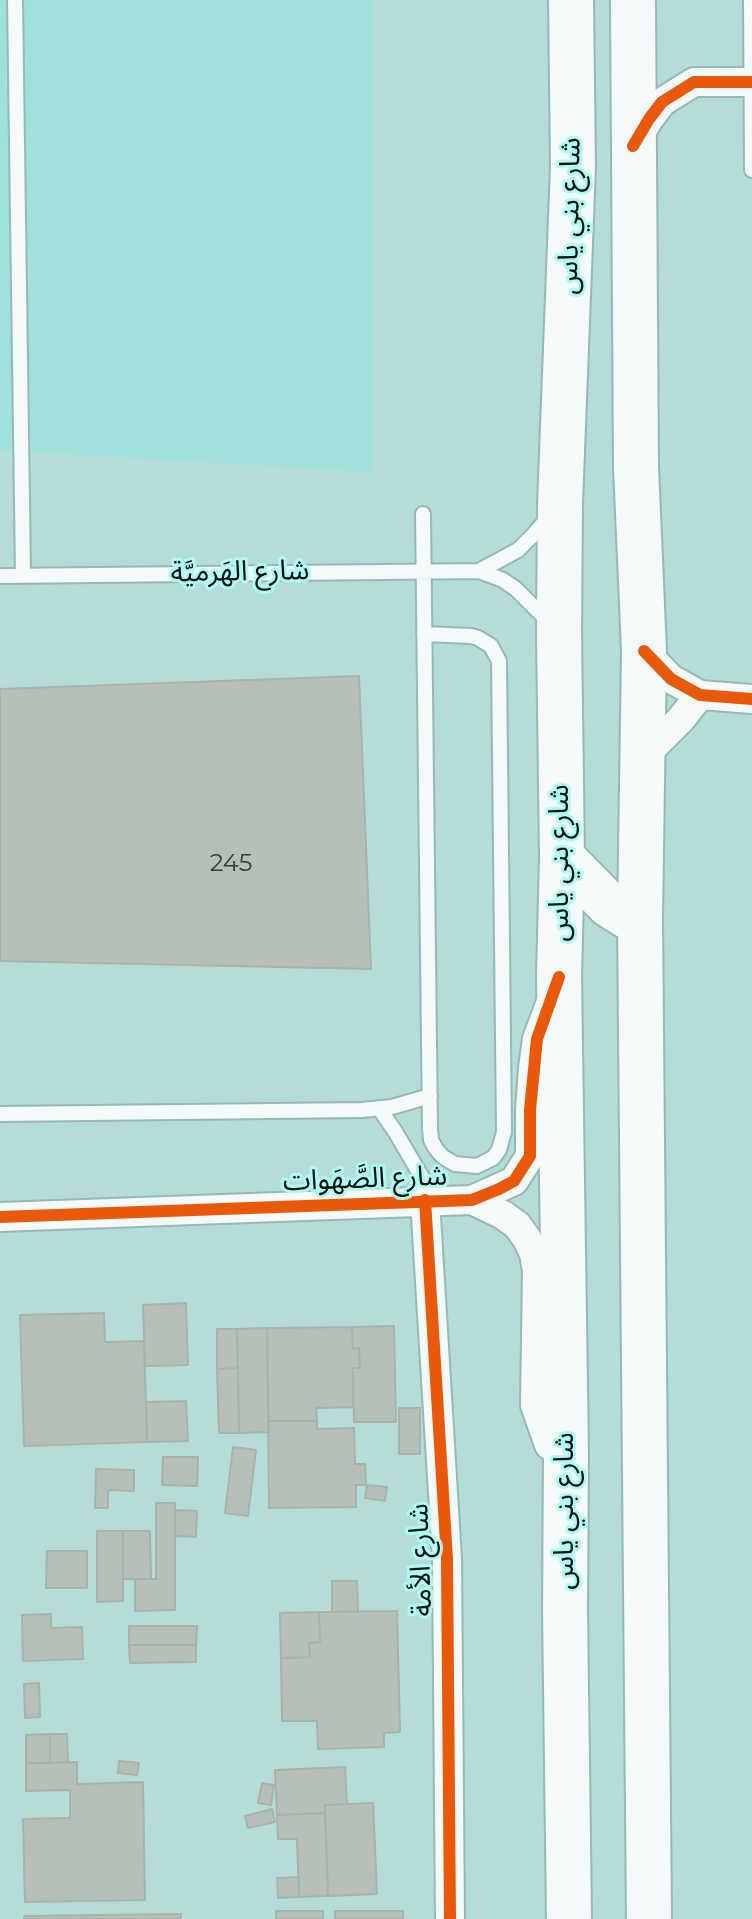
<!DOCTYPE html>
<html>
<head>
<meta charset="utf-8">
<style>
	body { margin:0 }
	canvas { display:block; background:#b4dcd8 }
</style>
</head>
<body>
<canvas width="752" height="1919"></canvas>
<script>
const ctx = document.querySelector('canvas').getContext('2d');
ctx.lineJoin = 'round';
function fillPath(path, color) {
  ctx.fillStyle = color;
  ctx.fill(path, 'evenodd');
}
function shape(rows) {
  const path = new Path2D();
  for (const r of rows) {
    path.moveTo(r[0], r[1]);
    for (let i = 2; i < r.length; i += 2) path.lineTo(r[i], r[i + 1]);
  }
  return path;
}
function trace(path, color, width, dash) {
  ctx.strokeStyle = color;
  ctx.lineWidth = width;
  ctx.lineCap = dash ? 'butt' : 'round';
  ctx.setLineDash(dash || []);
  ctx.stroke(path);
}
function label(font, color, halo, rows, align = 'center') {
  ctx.font = font + ' Montserrat,"Noto Sans Arabic",sans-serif';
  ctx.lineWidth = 6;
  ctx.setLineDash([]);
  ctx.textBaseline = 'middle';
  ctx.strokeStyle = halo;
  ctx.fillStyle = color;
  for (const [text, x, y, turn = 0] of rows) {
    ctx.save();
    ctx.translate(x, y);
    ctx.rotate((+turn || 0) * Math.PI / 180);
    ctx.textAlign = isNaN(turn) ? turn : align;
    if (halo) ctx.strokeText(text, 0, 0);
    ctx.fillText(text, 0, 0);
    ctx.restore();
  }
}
const built = shape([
	[0,0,373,0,372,472,0,450]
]);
const building = shape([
	[359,676,371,969,0,961,0,689,359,676],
	[186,1303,188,1365,145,1366,143,1305,186,1303],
	[104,1313,105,1342,144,1341,147,1442,24,1446,20,1315,104,1313],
	[394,1326,396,1422,354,1422,353,1368,360,1368,359,1348,353,1349,352,1327,394,1326],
	[352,1327,353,1349,359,1348,360,1368,353,1368,353,1407,316,1408,317,1421,268,1421,267,1328,352,1327],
	[267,1328,269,1432,239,1433,237,1329,267,1328],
	[217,1329,237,1329,238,1368,217,1369,217,1329],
	[238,1368,239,1433,219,1433,217,1369,238,1368],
	[186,1401,188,1441,147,1442,146,1402,186,1401],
	[399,1408,420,1408,420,1454,399,1454,399,1408],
	[268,1421,317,1421,317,1429,354,1428,355,1464,365,1464,366,1485,356,1485,356,1507,269,1508,268,1421],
	[233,1447,256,1450,248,1516,225,1513,233,1447],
	[163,1457,198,1457,197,1486,162,1485,163,1457],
	[96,1469,134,1470,134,1491,108,1490,108,1508,95,1508,96,1469],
	[367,1485,387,1487,385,1501,365,1498,367,1485],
	[156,1503,175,1503,175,1610,135,1611,135,1579,156,1579,156,1503],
	[175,1510,197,1511,196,1537,175,1536,175,1510],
	[97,1531,123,1531,123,1601,97,1602,97,1531],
	[123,1531,150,1531,151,1579,123,1579,123,1531],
	[47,1551,87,1551,87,1588,46,1588,47,1551],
	[332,1581,357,1581,358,1611,332,1612,332,1581],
	[397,1611,400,1732,384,1733,384,1747,318,1749,317,1721,282,1721,281,1658,310,1657,309,1643,320,1642,319,1612,397,1611],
	[319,1612,320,1642,309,1643,310,1657,281,1658,280,1613,319,1612],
	[51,1614,51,1628,82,1627,83,1659,23,1661,22,1615,51,1614],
	[129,1626,197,1626,196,1645,129,1645,129,1626],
	[129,1645,196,1645,196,1662,130,1663,129,1645],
	[39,1683,40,1717,25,1718,24,1684,39,1683],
	[50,1734,50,1763,26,1763,26,1735,50,1734],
	[50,1734,67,1734,68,1762,50,1763,50,1734],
	[119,1761,139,1763,137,1775,118,1773,119,1761],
	[77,1762,77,1784,143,1782,145,1900,25,1902,23,1819,70,1818,70,1790,26,1791,26,1763,77,1762],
	[345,1767,347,1804,325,1805,325,1813,277,1815,275,1770,345,1767],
	[262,1783,274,1785,271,1805,258,1803,262,1783],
	[373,1803,377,1894,328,1896,325,1805,373,1803],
	[272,1809,275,1822,248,1828,245,1816,272,1809],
	[325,1813,328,1896,299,1897,297,1839,278,1839,277,1815,325,1813],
	[299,1877,299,1897,278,1898,277,1878,299,1877],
	[276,1911,323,1911,323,1919,276,1919,276,1911],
	[335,1911,403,1911,403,1919,335,1919,335,1911],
	[181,1914,181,1919,24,1919,24,1916,181,1914]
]);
const lane = shape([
	[15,0,23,575],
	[751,0,752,170],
	[423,514,430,1129,431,1140,436,1149,443,1157,455,1164,477,1166,493,1158,499,1150,504,1132,499,661,491,646,478,638,471,636,424,634],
	[479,571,518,550,533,535,550,516],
	[0,576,479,571,503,580,516,589,551,624],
	[379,1108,396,1133,423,1179,425,1200],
	[0,1114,362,1110,392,1107,430,1096]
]);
const street = shape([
	[636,141,649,119,662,102,694,82,752,82],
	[644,651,671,679,700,695,752,699],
	[643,757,681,719,700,695],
	[425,1200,447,1559,450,1919],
	[472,1200,503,1215,517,1225,527,1239,534,1254,537,1271,535,1405,549,1445,559,1452,566,1453],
	[0,1217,472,1200,514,1181,530,1156,530,1110,533,1068,537,1039,550,1004]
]);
const primary = shape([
	[633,0,636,467,644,651,640,918,649,1919],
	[562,857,609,905,628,917,640,918],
	[569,1919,565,1609,566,1453,559,977,562,857,559,633,560,504,573,166,571,0]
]);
const cycleway = shape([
	[633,146,649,119,662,102,694,82,752,82],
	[644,651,671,679,700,695,752,699],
	[425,1200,447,1559,450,1919],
	[0,1217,472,1200,499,1189,514,1181,530,1156,530,1110,537,1039,559,977]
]);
const numberNames = [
	["245",231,864]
];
const streetNames = [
	["شارع بني ياس",570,216,-89],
	["شارع الهَرميَّة",240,572,-1],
	["شارع بني ياس",560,863,-90],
	["شارع الصَّهَوات",365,1179,-2],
	["شارع بني ياس",565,1511,-90],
	["شارع الأمة",421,1560,-92]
];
fillPath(built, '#a0e2db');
fillPath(building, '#b6c0b6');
trace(building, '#a8b3a9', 2);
trace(lane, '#97b8b4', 18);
trace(street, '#97b8b4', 32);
trace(primary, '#97b8b4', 48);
trace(lane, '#f4faf9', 14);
trace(street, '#f4faf9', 28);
trace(primary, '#f4faf9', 44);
trace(cycleway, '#e8590c', 12);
label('24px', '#2e3e3a', null, numberNames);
label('28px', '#001210', '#affbf3', streetNames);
</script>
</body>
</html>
